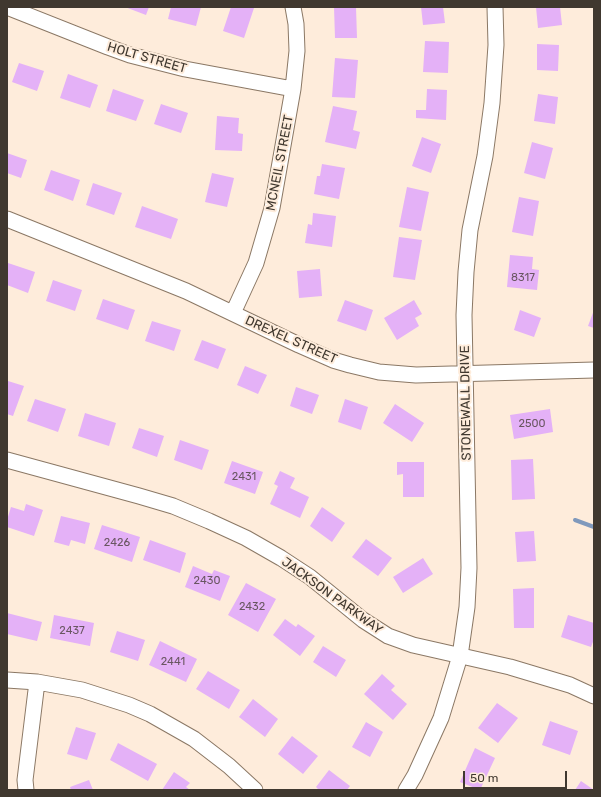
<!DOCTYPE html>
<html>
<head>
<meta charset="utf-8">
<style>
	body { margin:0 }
	#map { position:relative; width:601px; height:797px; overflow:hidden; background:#feecdb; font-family:Rubik,sans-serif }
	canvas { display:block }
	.frame { position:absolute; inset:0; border:8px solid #40382f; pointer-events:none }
	.scale { position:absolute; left:463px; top:771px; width:104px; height:18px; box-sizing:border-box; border:2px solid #40382f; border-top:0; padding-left:5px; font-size:12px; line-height:14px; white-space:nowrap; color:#40382f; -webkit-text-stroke:3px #feecdb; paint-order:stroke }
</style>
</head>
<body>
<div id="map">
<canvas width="601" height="797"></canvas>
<div class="frame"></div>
<div class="scale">50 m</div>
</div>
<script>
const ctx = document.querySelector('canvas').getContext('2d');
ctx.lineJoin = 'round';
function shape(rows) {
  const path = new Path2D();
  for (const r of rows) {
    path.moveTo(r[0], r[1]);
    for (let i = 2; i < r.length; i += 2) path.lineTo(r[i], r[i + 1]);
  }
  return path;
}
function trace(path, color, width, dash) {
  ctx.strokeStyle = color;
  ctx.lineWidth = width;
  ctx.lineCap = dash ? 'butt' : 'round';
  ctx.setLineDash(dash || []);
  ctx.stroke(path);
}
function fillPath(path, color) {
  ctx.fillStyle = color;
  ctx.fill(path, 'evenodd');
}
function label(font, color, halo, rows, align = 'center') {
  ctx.font = font + ' Rubik,sans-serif';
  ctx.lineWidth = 4;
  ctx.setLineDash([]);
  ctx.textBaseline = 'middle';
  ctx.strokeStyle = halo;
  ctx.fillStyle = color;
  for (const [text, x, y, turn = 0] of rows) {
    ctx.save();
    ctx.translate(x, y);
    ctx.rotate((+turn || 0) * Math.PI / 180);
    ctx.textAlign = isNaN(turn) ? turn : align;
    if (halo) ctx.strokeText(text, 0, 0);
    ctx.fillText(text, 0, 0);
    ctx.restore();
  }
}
const stream = shape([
	[575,520,594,527]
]);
const building = shape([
	[125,7,149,7,146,15],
	[171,7,201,7,196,26,168,19],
	[231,7,250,7,254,8,244,38,223,31],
	[334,7,356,7,357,38,335,38],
	[421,7,443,7,445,23,423,25],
	[536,7,560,7,562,25,538,28],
	[425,41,449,42,448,73,423,72],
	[537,44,559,45,558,71,537,70],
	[335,58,358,60,355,98,332,97],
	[19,63,44,71,37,91,12,82],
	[68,74,98,85,90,108,60,98],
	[113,89,144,100,136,121,106,111],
	[427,89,447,90,446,120,416,118,416,110,426,110],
	[538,94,558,97,555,124,534,121],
	[161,104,188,113,181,133,154,124],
	[333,106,357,111,353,130,360,132,356,149,325,142],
	[217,116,239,118,238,133,243,134,242,151,215,150],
	[422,137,441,144,431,173,412,166],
	[532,142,553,148,545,179,524,173],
	[7,153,27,160,21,178,7,173],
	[322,164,345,168,339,199,314,194,317,176,320,176],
	[51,170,80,180,73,201,44,190],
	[212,173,234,178,227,207,205,202],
	[93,183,122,193,114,215,86,205],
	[407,187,429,192,421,231,399,227],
	[519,197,539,201,533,236,512,232],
	[142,206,178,219,171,239,135,227],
	[313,213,336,216,332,247,305,243,308,224,312,225],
	[399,237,422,240,415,280,393,277],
	[510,255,533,257,532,269,539,270,537,290,507,287],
	[8,263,35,272,28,293,7,285],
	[320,269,322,296,299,298,297,271],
	[53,280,82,290,75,311,46,301],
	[103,299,135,310,128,330,96,319],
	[345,300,373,310,366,331,337,321],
	[414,300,422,314,415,318,419,326,397,340,384,318],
	[520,310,541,318,534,337,514,330],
	[594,310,594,328,588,326],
	[152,321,181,330,174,351,145,341],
	[202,340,226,349,218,369,194,360],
	[245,366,267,375,258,394,237,385],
	[8,381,24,386,13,416,7,414],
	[296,387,319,395,312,414,290,406],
	[35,399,66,409,58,432,27,421],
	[345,399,368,407,361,430,338,422],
	[395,404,424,423,412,442,383,423],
	[550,409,553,432,514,439,510,415],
	[85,413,116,423,109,446,78,436],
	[139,428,164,436,157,457,132,448],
	[180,440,209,450,202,470,174,460],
	[533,459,535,499,512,500,511,460],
	[232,461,263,472,255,494,224,483],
	[397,462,424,462,424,497,403,497,403,474,397,475],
	[280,471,295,478,290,488,309,497,300,518,270,504,278,486,274,484],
	[26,504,43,510,34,536,7,527,7,520,11,507,24,511],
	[322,507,345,523,332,542,310,526],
	[61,516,90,523,85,544,71,540,69,546,54,542],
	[102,525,140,537,132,562,94,549],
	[534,531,536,561,517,562,515,532],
	[366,539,392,558,378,576,352,557],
	[150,540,186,553,180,573,143,560],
	[423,558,433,574,403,593,393,577],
	[193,566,212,574,214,570,230,576,220,601,185,587],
	[246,583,276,599,258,632,228,615],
	[534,588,534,628,514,628,513,589],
	[7,613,42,622,37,641,7,634],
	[54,615,94,623,90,646,50,638],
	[568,615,594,623,594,639,591,647,561,637],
	[285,619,296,627,298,624,315,636,300,656,273,635],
	[117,631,145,640,138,661,110,652],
	[160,641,197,659,186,682,149,665],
	[323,646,346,660,336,677,313,662],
	[208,671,240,690,229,709,196,689],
	[382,674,395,686,391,690,407,704,393,720,364,694],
	[253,699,278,719,265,737,239,717],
	[497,703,518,718,498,743,478,728],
	[550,721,578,731,570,755,542,745],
	[366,722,383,732,370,757,352,747],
	[76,727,96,733,87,760,67,754],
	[292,736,318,756,303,774,278,754],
	[118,743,157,764,148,781,110,760],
	[475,748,495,758,480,790,460,782],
	[329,770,350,786,347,790,319,790,316,787],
	[174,772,190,783,186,787,190,790,162,790],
	[89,780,93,790,71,790,70,787],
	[581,781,594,790,575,790]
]);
const minor = shape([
	[7,7,108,47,130,55,185,69,293,89],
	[7,219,186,291,299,345,333,360,350,365,379,372,416,375,594,370],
	[233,313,256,263,272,208,293,89,297,51,296,24,293,7],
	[7,460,139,496,173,506,209,521,246,538,281,558,310,577,363,620,388,636,413,645,510,667,570,685,594,696],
	[7,680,37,682,82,690,129,705,150,714,194,739,229,766,255,790],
	[26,790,25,780,37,682],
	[406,790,415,775,441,718,460,656,467,607,469,568,464,315,466,272,470,230,485,156,492,103,496,45,495,7]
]);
const numberNames = [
	["8317",523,278],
	["2500",532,424],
	["2431",244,477],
	["2426",117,543],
	["2430",207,581],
	["2432",252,607],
	["2437",72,631],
	["2441",173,662]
];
const streetNames = [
	["HOLT STREET",147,58,16],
	["MCNEIL STREET",280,163,-79],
	["DREXEL STREET",291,340,24],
	["STONEWALL DRIVE",466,403,-91],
	["JACKSON PARKWAY",332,596,36]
];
trace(stream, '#8099bc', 4);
fillPath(building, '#e4b1f7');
trace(minor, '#8b7865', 17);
trace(minor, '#fff', 15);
label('11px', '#695661', null, numberNames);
label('13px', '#40382f', '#feecdb', streetNames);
</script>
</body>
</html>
